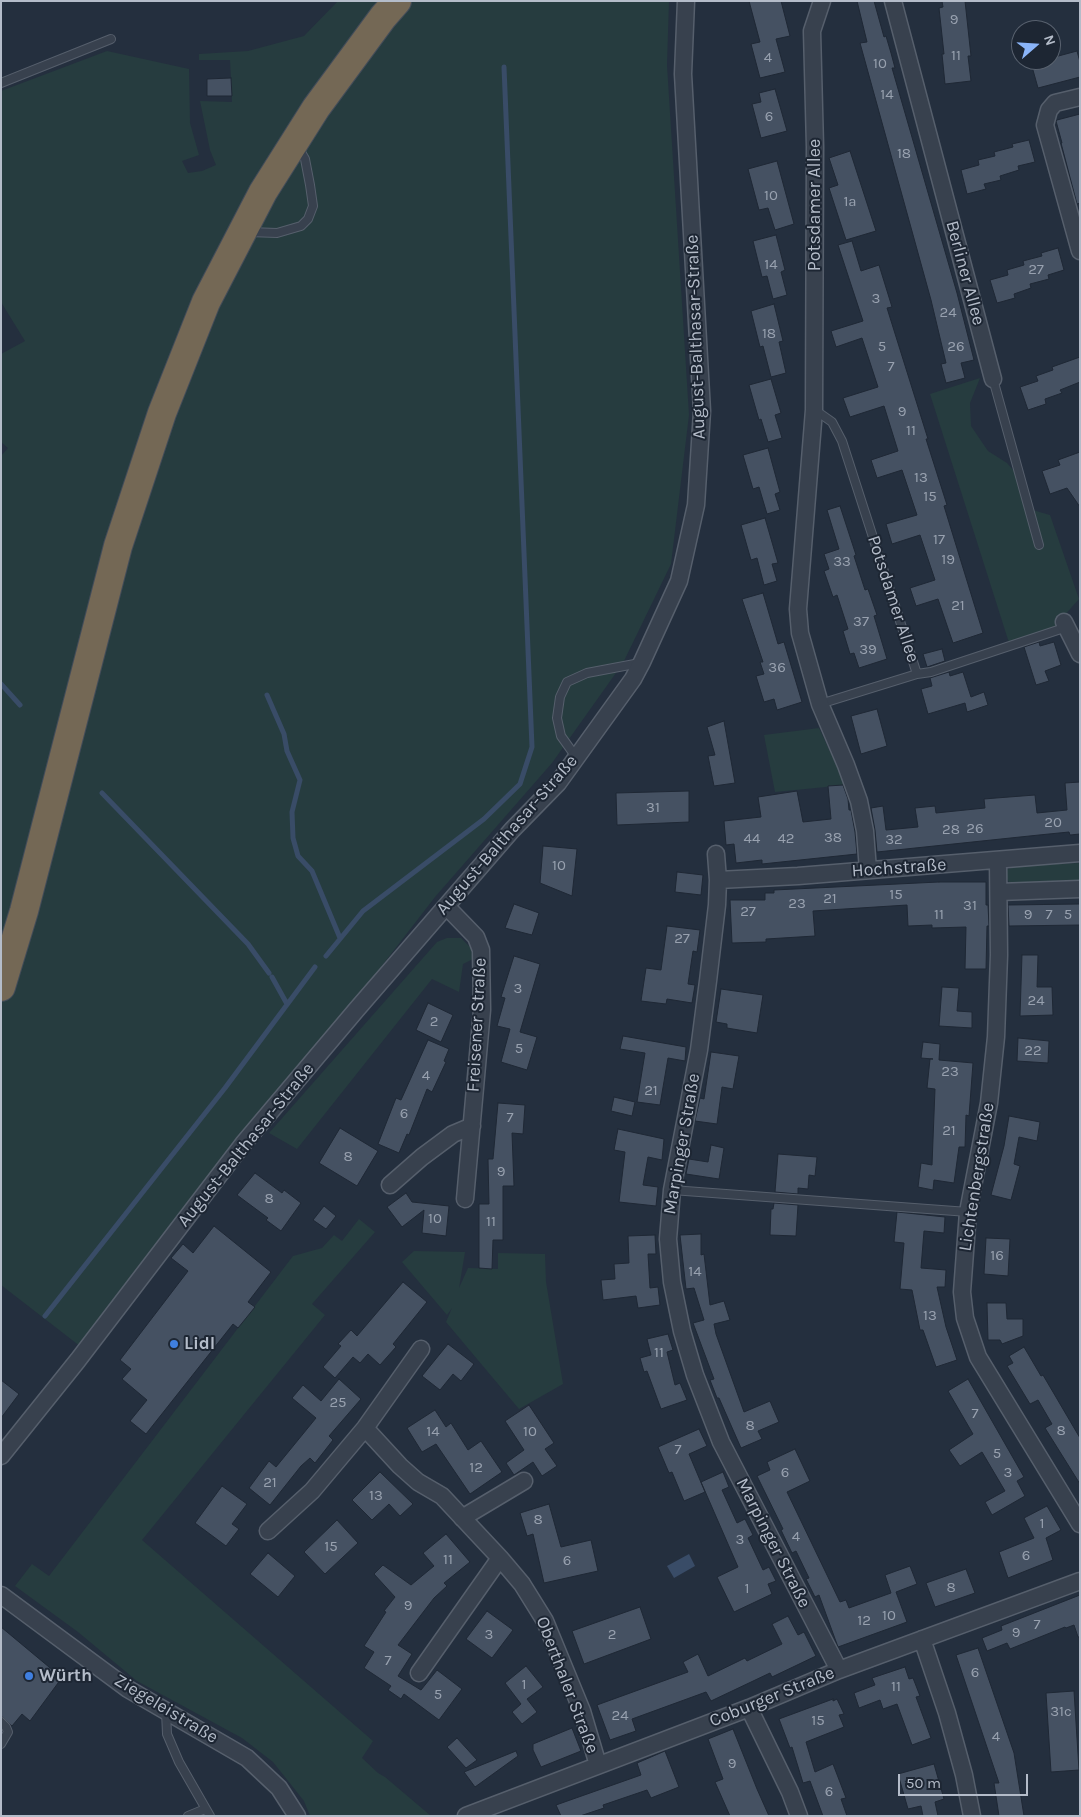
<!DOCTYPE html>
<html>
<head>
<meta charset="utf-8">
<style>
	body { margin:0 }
	#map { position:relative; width:1081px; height:1817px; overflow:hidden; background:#242f3e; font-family:Karla,sans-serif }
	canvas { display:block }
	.frame { position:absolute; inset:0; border:2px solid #b4bcc9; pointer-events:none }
	.north { position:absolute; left:1011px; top:20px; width:50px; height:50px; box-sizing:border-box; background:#1d2633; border:1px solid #59626f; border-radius:50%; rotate:71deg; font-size:14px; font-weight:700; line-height:20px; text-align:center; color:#b4bcc9 }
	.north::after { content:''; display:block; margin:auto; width:18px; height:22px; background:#8ab4f8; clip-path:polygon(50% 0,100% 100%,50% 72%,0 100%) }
	.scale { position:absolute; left:898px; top:1774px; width:130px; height:22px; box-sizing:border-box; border:2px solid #b4bcc9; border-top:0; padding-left:6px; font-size:15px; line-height:18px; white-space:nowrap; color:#b4bcc9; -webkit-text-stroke:4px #1d2633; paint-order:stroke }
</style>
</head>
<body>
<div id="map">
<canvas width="1081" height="1817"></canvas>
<div class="frame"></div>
<div class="north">N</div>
<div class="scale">50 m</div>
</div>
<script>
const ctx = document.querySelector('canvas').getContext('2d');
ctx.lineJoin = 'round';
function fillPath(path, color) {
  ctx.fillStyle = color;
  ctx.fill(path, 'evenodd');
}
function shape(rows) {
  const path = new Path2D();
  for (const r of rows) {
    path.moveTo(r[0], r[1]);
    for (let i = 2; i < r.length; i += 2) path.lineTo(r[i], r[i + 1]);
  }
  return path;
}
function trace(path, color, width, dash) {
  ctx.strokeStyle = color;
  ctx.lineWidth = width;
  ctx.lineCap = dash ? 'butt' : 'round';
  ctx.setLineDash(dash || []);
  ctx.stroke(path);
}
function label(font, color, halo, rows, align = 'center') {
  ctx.font = font + ' Karla,sans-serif';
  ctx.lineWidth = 4;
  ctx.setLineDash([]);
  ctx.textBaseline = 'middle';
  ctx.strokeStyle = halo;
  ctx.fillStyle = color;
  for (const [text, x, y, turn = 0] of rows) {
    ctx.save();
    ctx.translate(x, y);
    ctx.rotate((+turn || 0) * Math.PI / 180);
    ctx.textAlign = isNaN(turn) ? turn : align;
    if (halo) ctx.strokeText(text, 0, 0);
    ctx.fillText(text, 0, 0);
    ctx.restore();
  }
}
const green = shape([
	[338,1,669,1,667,65,689,415,671,564,623,663,552,763,435,897,85,1350,1,1285,1,456,8,448,1,442,1,354,25,341,1,302,1,91,107,51,189,69,190,123,199,155,182,161,188,173,202,171,216,165,210,150,200,101,232,102,231,79,230,60,199,60,199,54,248,51,304,36],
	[980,378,970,403,971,426,988,451,1007,463,1021,479,1029,509,1050,515,1079,599,1063,617,1061,630,1010,646,930,394],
	[819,728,846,785,775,792,764,735],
	[1080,863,1080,882,1009,882,1005,876,1006,870,1014,867,1029,865],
	[447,938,461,938,471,948,473,959,463,964,459,992,432,979,297,1149,269,1133,437,942],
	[359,1219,375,1232,312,1304,325,1315,142,1540,373,1741,362,1758,378,1773,385,1777,431,1816,310,1816,304,1801,273,1762,242,1738,137,1681,78,1632,15,1586,32,1564,49,1576,293,1256,322,1248,334,1235,342,1241],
	[414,1251,465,1252,459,1288,468,1268,498,1269,498,1253,545,1254,546,1282,563,1384,519,1409,446,1322,452,1308,447,1315,402,1262]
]);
const water = shape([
	[689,1554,695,1566,674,1578,667,1566]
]);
const stream = shape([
	[1,684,20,705],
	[267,695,284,734,287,751,300,780,292,812,293,838,298,856,312,871,340,938],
	[102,793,248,944,269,973],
	[326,956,363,911,484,819,520,784,532,747,504,67],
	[272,977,287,1004],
	[45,1316,225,1088,315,967]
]);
const building = shape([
	[749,1,781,1,790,36,776,39,785,72,760,78,751,44,760,42,749,1],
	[857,1,874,1,884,37,886,36,891,53,895,68,892,68,957,293,974,360,961,363,965,378,946,383,941,364,946,363,931,300,860,43,867,42,857,1],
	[942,1,965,1,971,56,968,56,971,81,945,84,942,54,944,54,939,8,943,7,942,1],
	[1077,51,1080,62,1080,77,1038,88,1031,63,1043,60,1051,60,1051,58,1077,51],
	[231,78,232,96,207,96,207,79,231,78],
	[775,89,787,131,761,138,752,104,761,102,759,93,775,89],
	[1080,114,1080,203,1077,204,1061,143,1062,143,1056,121,1057,120,1080,114],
	[1029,140,1035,162,1018,166,1019,170,1000,176,1001,180,984,184,986,189,967,194,961,170,979,165,978,160,995,156,994,152,1013,147,1012,144,1029,140],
	[850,151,876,231,846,240,829,188,838,185,829,158,850,151],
	[777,161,794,224,775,230,768,208,759,210,748,169,777,161],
	[776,235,785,270,781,272,787,295,773,299,767,276,762,277,753,241,776,235],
	[852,241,861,271,879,265,892,307,887,308,928,439,926,439,947,505,944,506,983,633,953,643,938,599,916,606,910,588,935,580,920,535,892,544,886,524,917,515,902,470,877,478,871,460,898,451,884,406,850,417,843,398,878,387,862,338,836,347,831,331,863,321,838,245,852,241],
	[1058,248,1064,270,1048,275,1049,279,1030,284,1031,288,1014,294,1015,298,997,303,990,280,1008,275,1007,270,1024,265,1023,261,1042,256,1041,253,1058,248],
	[774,304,783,341,779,342,786,373,771,377,763,346,760,347,751,311,774,304],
	[1080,357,1080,382,1060,390,1062,393,1045,399,1046,404,1028,410,1020,387,1038,381,1036,376,1053,370,1052,367,1080,357],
	[771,379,781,413,775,415,782,438,768,442,761,419,759,420,749,385,771,379],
	[768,448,780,492,775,494,780,510,767,514,759,487,753,489,743,455,768,448],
	[1080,452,1080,507,1067,488,1050,494,1042,471,1060,465,1058,460,1080,452],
	[840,506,856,555,854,556,865,590,868,589,877,615,874,616,887,659,859,668,854,653,850,654,843,631,848,629,837,595,833,597,824,571,829,569,824,554,839,549,827,510,840,506],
	[765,518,778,563,772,564,777,581,764,585,757,558,751,560,741,525,765,518],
	[763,593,778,644,784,642,802,702,777,710,774,699,764,702,756,676,764,674,760,662,763,662,742,599,763,593],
	[1039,642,1040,646,1054,642,1061,665,1045,671,1049,681,1036,685,1024,647,1039,642],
	[942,649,945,661,927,667,923,654,942,649],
	[949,672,950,676,963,672,971,697,984,692,988,705,967,712,965,703,928,714,921,689,932,686,930,678,949,672],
	[877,709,887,746,861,754,851,716,877,709],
	[724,721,735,783,714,786,708,756,715,755,707,727,724,721],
	[1080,782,1080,834,1070,835,1069,832,1039,835,877,852,875,830,871,808,883,806,886,830,918,827,915,808,935,806,936,813,985,808,984,799,996,798,1035,795,1037,813,1067,810,1065,783,1080,782],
	[843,785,848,799,849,810,851,810,855,832,857,854,762,864,762,860,736,863,734,844,726,845,724,821,761,817,758,797,797,791,803,822,831,819,828,786,843,785],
	[689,791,689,822,617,825,616,793,689,791],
	[543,846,577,849,572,896,540,883,543,846],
	[677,872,703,875,701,895,675,892,677,872],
	[939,882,986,882,986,905,988,905,989,926,987,926,986,969,965,969,966,927,932,928,932,925,908,926,907,905,813,911,815,936,766,939,766,942,732,943,730,900,765,900,765,893,774,893,774,890,939,882],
	[514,904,539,913,532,935,505,928,514,904],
	[1080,904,1080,925,1009,926,1008,905,1080,904],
	[667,926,700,930,697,952,693,951,688,984,695,985,692,1003,667,999,666,1004,641,1001,646,968,661,970,667,926],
	[1022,955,1038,955,1037,987,1052,987,1053,1015,1020,1016,1022,955],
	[514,956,540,964,520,1032,537,1037,527,1070,501,1062,510,1029,497,1026,505,998,501,997,514,956],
	[942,987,959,988,957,1011,972,1012,972,1028,939,1026,942,987],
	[721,989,763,995,757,1033,727,1028,727,1024,716,1022,721,989],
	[428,1003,453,1015,441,1042,416,1030,428,1003],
	[623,1036,686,1047,685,1061,668,1058,660,1105,637,1102,645,1053,620,1049,623,1036],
	[1018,1038,1049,1041,1048,1063,1017,1061,1018,1038],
	[428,1040,449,1049,444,1061,446,1062,432,1092,427,1089,409,1135,407,1134,399,1153,378,1144,396,1098,401,1100,428,1040],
	[923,1042,940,1044,939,1060,973,1063,969,1116,966,1115,965,1147,959,1147,954,1183,934,1180,933,1190,918,1187,921,1163,932,1165,935,1089,927,1088,930,1059,933,1059,921,1058,923,1042],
	[711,1052,739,1056,733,1089,722,1087,717,1124,695,1121,700,1098,704,1099,711,1052],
	[614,1097,635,1102,632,1116,611,1111,614,1097],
	[498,1103,525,1105,523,1134,512,1133,514,1186,503,1186,503,1240,493,1240,492,1269,479,1268,479,1204,489,1204,488,1159,493,1159,498,1103],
	[1009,1116,1040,1122,1037,1141,1019,1137,1014,1164,1020,1166,1011,1200,991,1195,1004,1146,1009,1116],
	[340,1128,378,1151,357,1186,319,1163,340,1128],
	[618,1129,664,1139,662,1160,648,1157,643,1185,658,1187,656,1206,619,1202,625,1152,614,1150,618,1129],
	[711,1145,724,1148,719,1179,686,1174,689,1159,708,1162,711,1145],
	[778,1154,817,1157,815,1176,809,1175,808,1189,798,1188,798,1194,775,1192,778,1154],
	[255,1173,282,1193,284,1190,301,1203,281,1231,266,1220,268,1218,237,1195,255,1173],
	[406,1193,412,1202,449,1206,446,1236,422,1233,424,1210,402,1227,387,1207,406,1193],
	[774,1203,798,1205,796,1236,770,1235,771,1209,773,1209,774,1203],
	[324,1206,336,1216,326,1229,313,1220,324,1206],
	[897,1212,945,1217,944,1233,924,1231,921,1268,946,1270,945,1287,937,1287,946,1327,957,1360,936,1367,923,1330,920,1330,912,1290,900,1289,904,1243,894,1242,897,1212],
	[214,1226,271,1272,248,1302,255,1307,238,1328,233,1324,146,1434,130,1421,147,1400,122,1379,131,1369,120,1360,188,1271,171,1258,183,1244,193,1253,214,1226],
	[701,1234,701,1255,704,1254,710,1305,724,1301,730,1320,714,1324,716,1334,744,1412,770,1401,779,1422,758,1431,762,1439,741,1448,719,1398,717,1398,710,1380,714,1379,693,1323,704,1320,694,1288,686,1289,680,1235,701,1234],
	[655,1235,656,1254,648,1254,650,1288,658,1287,660,1305,638,1308,636,1296,603,1300,601,1280,615,1279,614,1264,629,1263,628,1236,655,1235],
	[986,1238,1010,1239,1008,1276,984,1274,986,1238],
	[403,1282,427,1302,393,1344,396,1347,380,1365,368,1354,360,1363,353,1357,335,1378,323,1367,341,1346,338,1344,351,1330,357,1336,403,1282],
	[987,1303,1006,1303,1007,1319,1023,1319,1023,1336,1002,1344,1000,1340,988,1340,987,1303],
	[668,1334,673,1350,667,1352,675,1385,680,1383,687,1400,661,1409,647,1371,644,1372,640,1358,651,1355,647,1339,668,1334],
	[448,1344,474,1364,461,1381,453,1374,440,1390,422,1376,448,1344],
	[1024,1347,1041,1376,1043,1375,1080,1438,1080,1484,1045,1428,1052,1424,1038,1400,1030,1404,1007,1366,1013,1363,1009,1356,1024,1347],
	[339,1379,361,1399,329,1436,333,1440,315,1463,310,1458,301,1466,270,1505,249,1488,269,1461,276,1467,316,1418,292,1398,303,1385,321,1401,339,1379],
	[968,1379,1024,1477,1017,1481,1025,1496,992,1515,985,1502,1005,1491,982,1452,960,1466,949,1450,973,1434,948,1391,968,1379],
	[1,1380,19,1394,1,1418,1,1380],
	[529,1405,554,1443,545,1449,557,1466,542,1476,533,1462,514,1475,506,1463,524,1450,505,1421,529,1405],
	[435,1410,446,1427,451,1423,468,1450,481,1441,502,1472,470,1494,436,1444,422,1452,407,1428,435,1410],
	[699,1429,707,1446,689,1454,705,1492,684,1501,672,1472,669,1473,658,1447,699,1429],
	[795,1449,810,1481,787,1492,840,1602,846,1600,849,1608,891,1593,885,1575,910,1566,917,1584,896,1592,907,1622,838,1647,819,1595,815,1597,806,1579,809,1578,796,1551,792,1553,781,1530,783,1529,757,1476,770,1470,767,1462,795,1449],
	[380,1472,413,1504,400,1516,389,1504,372,1520,352,1500,380,1472],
	[723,1472,729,1487,722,1490,737,1523,745,1519,753,1535,748,1538,763,1570,769,1567,776,1581,768,1584,772,1594,734,1612,717,1577,738,1567,701,1482,723,1472],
	[222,1486,247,1504,232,1524,239,1529,226,1546,195,1523,222,1486],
	[549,1504,561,1547,591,1540,598,1571,544,1583,533,1534,527,1536,520,1513,549,1504],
	[1047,1506,1061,1530,1046,1538,1053,1560,1008,1578,999,1552,1034,1538,1024,1518,1047,1506],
	[337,1520,358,1543,325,1574,304,1552,337,1520],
	[446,1534,470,1562,444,1583,447,1586,434,1598,398,1645,412,1654,398,1676,421,1690,437,1670,462,1689,439,1720,404,1694,401,1699,388,1690,391,1686,364,1668,374,1652,364,1646,386,1612,384,1611,395,1597,374,1574,383,1565,411,1585,434,1566,423,1553,446,1534],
	[268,1553,295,1576,278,1597,250,1574,268,1553],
	[966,1569,975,1593,935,1607,926,1583,966,1569],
	[1080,1595,1080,1637,1078,1637,1074,1625,1066,1628,1065,1627,1010,1649,1007,1643,987,1651,982,1638,1002,1630,1001,1626,1080,1595],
	[640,1607,651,1639,584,1664,572,1631,640,1607],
	[487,1611,513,1630,492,1658,466,1639,487,1611],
	[788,1616,798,1635,804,1632,816,1656,772,1677,770,1673,711,1701,706,1692,632,1719,636,1731,610,1740,597,1705,688,1672,683,1662,698,1654,708,1676,745,1658,747,1661,782,1644,772,1624,788,1616],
	[1,1627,55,1672,54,1673,61,1679,30,1721,22,1714,12,1726,1,1716,1,1627],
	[978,1648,1014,1753,1024,1816,999,1816,994,1783,999,1783,956,1655,978,1648],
	[526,1666,543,1687,527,1699,537,1712,522,1724,512,1712,521,1704,505,1683,526,1666],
	[905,1667,909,1679,913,1678,920,1696,916,1697,931,1738,912,1745,897,1704,883,1709,880,1700,859,1708,854,1693,875,1685,872,1678,905,1667],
	[1074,1691,1079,1770,1051,1772,1046,1693,1074,1691],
	[833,1699,833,1701,837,1699,844,1714,839,1715,844,1727,806,1742,815,1772,833,1764,846,1798,841,1799,847,1816,823,1816,810,1781,803,1783,792,1747,790,1748,779,1719,833,1699],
	[572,1728,581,1751,541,1767,533,1750,533,1744,572,1728],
	[733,1729,757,1789,769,1816,730,1816,715,1782,723,1779,708,1739,733,1729],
	[457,1738,477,1760,466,1768,447,1747,457,1738],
	[516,1751,518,1756,475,1787,464,1772,516,1751],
	[665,1751,679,1787,651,1798,647,1790,603,1805,604,1808,580,1816,561,1816,556,1805,641,1775,637,1763,665,1751],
	[934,1764,944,1799,935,1802,938,1816,923,1816,921,1806,908,1809,898,1774,934,1764]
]);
const lane = shape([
	[1,83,111,39],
	[249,232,277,233,301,226,308,219,313,206,310,185,305,159,298,147],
	[993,379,1039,545],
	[815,410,832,422,842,441,917,674,820,704],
	[917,674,931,672,1067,627],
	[576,757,561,736,557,718,560,697,567,682,587,673,640,663],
	[672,1190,968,1212],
	[166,1712,167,1734,179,1762,210,1816],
	[1,1722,6,1727,8,1732,1,1744],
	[188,1816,205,1809]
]);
const street = shape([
	[822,1,812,31,815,147,814,410,798,609,800,633,820,704,846,765,859,801,865,831,868,870],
	[893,1,993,379],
	[1080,97,1055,103,1049,110,1045,125,1080,251],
	[1064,622,1080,654],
	[716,854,718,880,717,905,708,981,699,1050,672,1190,668,1239,672,1282,682,1331,695,1375,721,1442,839,1670],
	[998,860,999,955,996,1037,989,1103,968,1212,962,1292,965,1318,978,1357,1080,1524],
	[718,880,798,876,1080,853],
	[999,892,1080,889],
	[446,906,476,937,481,950,482,1010,465,1199],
	[390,1185,422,1157,453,1134,472,1126],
	[365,1428,400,1466,418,1482,442,1496,500,1558,522,1584,545,1621,582,1711,598,1765],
	[1,1456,78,1360,243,1144,357,1009,512,830,558,783,633,679,642,662,679,581,696,505,702,411,683,74,686,1],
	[462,1518,524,1481],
	[268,1531,312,1491,365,1428,421,1349],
	[1,1595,128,1689,247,1758,279,1788,297,1816],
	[922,1639,947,1713,964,1775,972,1816],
	[419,1673,500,1558],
	[749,1708,790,1792,799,1816],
	[466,1816,749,1708,839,1670,1080,1581]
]);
const highway = shape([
	[1,987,24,911,118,546,162,413,206,302,263,192,316,108,383,17,397,1]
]);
const markers = [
	[174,1344,5,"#3f7fe0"],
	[29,1676,5,"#3f7fe0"]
];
const numberNames = [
	["9",954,20],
	["11",956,56],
	["4",768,58],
	["10",880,64],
	["14",887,95],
	["6",769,117],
	["18",904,154],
	["10",771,196],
	["1a",850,202],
	["14",771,265],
	["27",1036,270],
	["3",876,299],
	["24",948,313],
	["18",769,334],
	["5",882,347],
	["26",956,347],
	["7",891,367],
	["9",902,412],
	["11",911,431],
	["13",921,478],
	["15",930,497],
	["17",939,540],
	["19",948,560],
	["33",842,562],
	["21",958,606],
	["37",861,622],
	["39",868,650],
	["36",777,668],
	["31",653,808],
	["20",1053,823],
	["26",975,829],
	["28",951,830],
	["38",833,838],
	["44",752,839],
	["42",786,839],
	["32",894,840],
	["10",559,866],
	["15",896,895],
	["21",830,899],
	["23",797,904],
	["31",970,906],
	["27",748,912],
	["11",939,915],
	["9",1028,915],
	["7",1049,915],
	["5",1068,915],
	["27",682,939],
	["3",518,989],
	["24",1036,1001],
	["2",434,1022],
	["5",519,1049],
	["22",1033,1051],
	["23",950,1072],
	["4",426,1076],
	["21",651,1091],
	["6",404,1114],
	["7",510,1118],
	["21",949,1131],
	["8",348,1157],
	["9",501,1172],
	["8",269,1199],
	["10",435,1219],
	["11",491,1222],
	["16",997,1256],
	["14",695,1272],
	["13",930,1316],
	["11",659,1353],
	["25",338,1403],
	["7",975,1414],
	["8",750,1426],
	["8",1061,1431],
	["14",433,1432],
	["10",530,1432],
	["7",678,1450],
	["5",997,1454],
	["12",476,1468],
	["6",785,1473],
	["3",1008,1473],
	["21",270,1483],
	["13",376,1496],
	["8",538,1520],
	["1",1042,1524],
	["4",796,1537],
	["3",740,1540],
	["15",331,1547],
	["6",1026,1556],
	["11",448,1560],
	["6",567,1561],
	["8",951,1588],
	["1",747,1589],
	["9",408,1606],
	["10",889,1616],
	["12",864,1621],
	["7",1037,1625],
	["9",1016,1633],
	["3",489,1635],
	["2",612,1635],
	["7",388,1661],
	["6",975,1673],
	["1",524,1685],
	["11",896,1687],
	["5",438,1695],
	["31c",1061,1712],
	["24",620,1716],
	["15",818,1721],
	["4",996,1737],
	["9",732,1764],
	["6",829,1792]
];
const streetNames = [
	["Potsdamer Allee",815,205,-90],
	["Berliner Allee",965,273,75],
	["August-Balthasar-Straße",696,337,-92],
	["Potsdamer Allee",893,599,72],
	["August-Balthasar-Straße",507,835,-49],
	["Hochstraße",899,868,-4],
	["Freisener Straße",477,1025,-87],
	["Marpinger Straße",682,1144,-80],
	["August-Balthasar-Straße",246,1145,-51],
	["Lichtenbergstraße",977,1177,-81],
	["Marpinger Straße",773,1543,63],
	["Oberthaler Straße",567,1685,69],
	["Coburger Straße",772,1697,-22],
	["Ziegeleistraße",166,1709,31]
];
const poiNames = [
	["Lidl",184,1344],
	["Würth",39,1676]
];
fillPath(green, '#263c3f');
fillPath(water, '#394c67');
trace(stream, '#394c67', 5);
fillPath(building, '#455162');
trace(building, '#1f2835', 1);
trace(lane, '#565f6c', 10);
trace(street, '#565f6c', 19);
trace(highway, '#434c59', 30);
trace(lane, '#38414e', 8);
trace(street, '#38414e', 16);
trace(highway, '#746855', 28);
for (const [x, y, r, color] of markers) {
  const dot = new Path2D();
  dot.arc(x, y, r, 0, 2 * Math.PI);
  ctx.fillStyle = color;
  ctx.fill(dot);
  trace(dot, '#1d2633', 2);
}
label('15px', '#98a1af', null, numberNames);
label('18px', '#b4bcc9', '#1d2633', streetNames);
label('bold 18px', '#b4bcc9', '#1d2633', poiNames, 'left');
</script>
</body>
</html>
